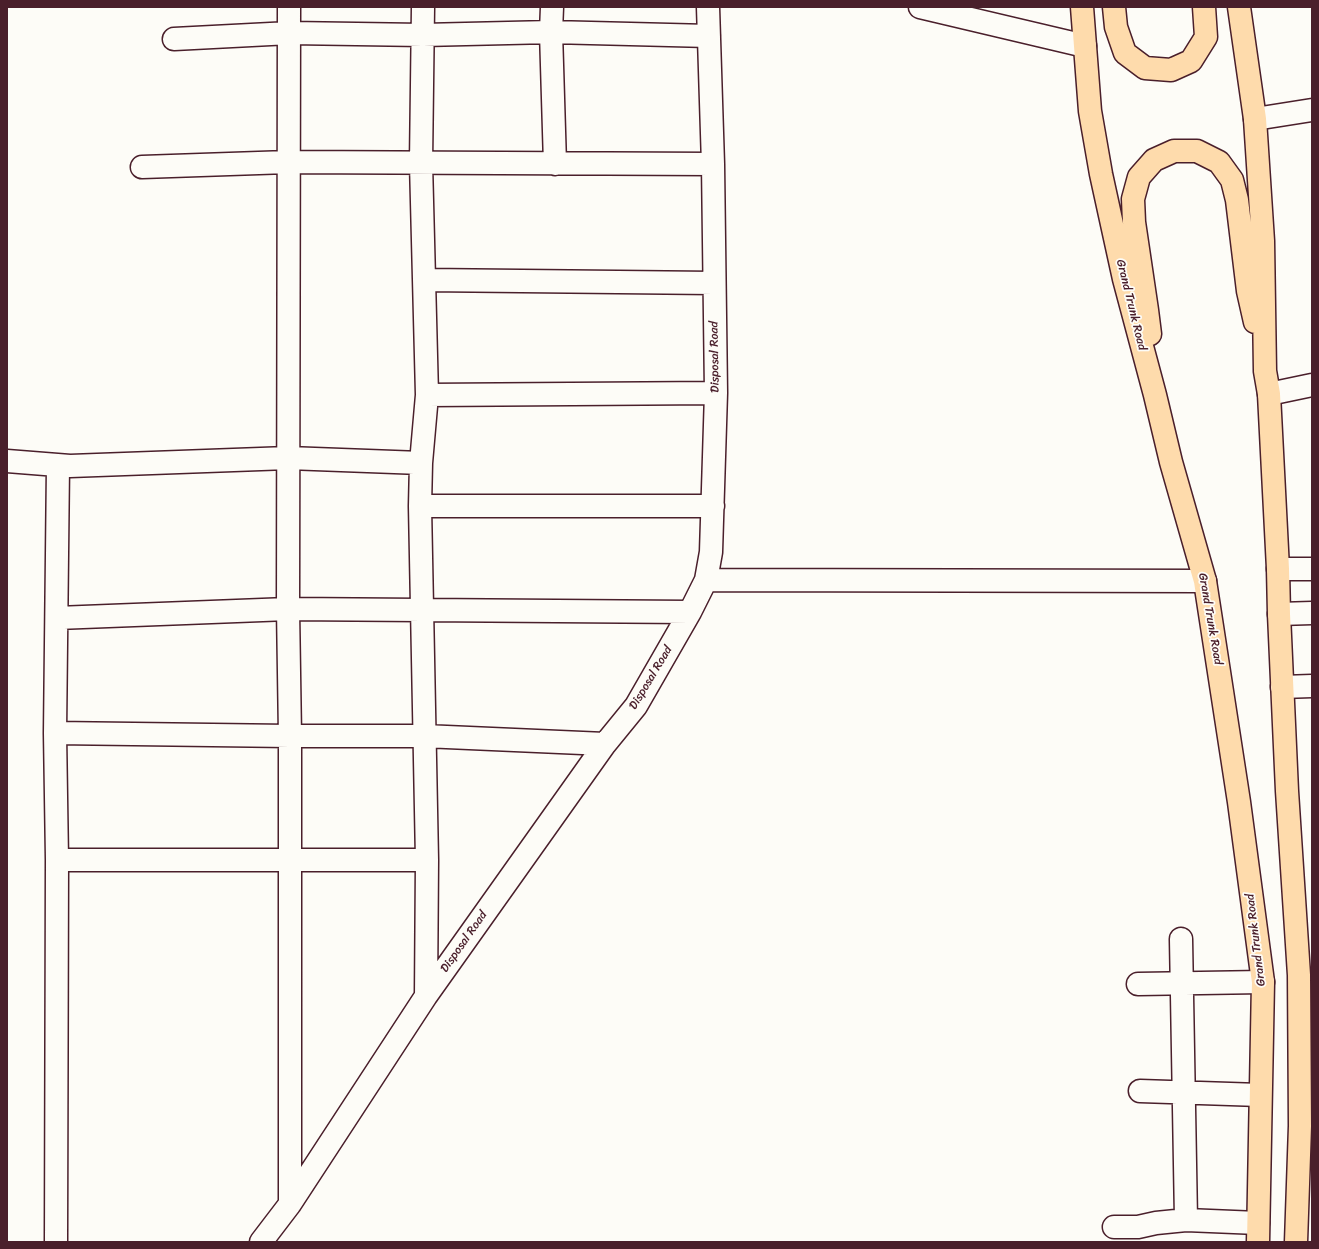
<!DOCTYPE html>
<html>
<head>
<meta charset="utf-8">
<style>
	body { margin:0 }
	#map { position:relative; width:1319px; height:1249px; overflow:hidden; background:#fdfcf7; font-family:Sriracha,sans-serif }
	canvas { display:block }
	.frame { position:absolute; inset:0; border:8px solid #4a1f2b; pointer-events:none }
</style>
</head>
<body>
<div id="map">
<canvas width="1319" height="1249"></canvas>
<div class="frame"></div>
</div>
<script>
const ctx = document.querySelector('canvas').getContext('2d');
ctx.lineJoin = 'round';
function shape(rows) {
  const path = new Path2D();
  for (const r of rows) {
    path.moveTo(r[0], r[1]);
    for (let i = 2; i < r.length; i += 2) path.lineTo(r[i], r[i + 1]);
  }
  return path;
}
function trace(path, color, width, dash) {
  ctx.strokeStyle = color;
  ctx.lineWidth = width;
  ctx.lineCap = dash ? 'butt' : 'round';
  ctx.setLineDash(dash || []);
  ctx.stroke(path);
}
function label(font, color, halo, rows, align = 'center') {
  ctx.font = font + ' Sriracha,sans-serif';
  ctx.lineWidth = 3.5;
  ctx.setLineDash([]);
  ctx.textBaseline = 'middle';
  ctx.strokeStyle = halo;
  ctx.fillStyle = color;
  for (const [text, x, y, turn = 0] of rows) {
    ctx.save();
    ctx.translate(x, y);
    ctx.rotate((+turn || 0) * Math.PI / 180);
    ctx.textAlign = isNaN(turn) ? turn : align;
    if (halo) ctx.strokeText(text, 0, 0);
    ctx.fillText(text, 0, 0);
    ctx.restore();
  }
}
const minor = shape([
	[289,7,288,609,290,736,290,1204],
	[423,7,421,163,427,395,421,463,420,506,427,860,426,996],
	[552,7,551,32,555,164],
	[920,7,1085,46],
	[174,39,290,33,423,35,551,32,709,36],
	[1255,119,1312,110],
	[142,167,288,162,713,164],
	[425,280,714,283],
	[1269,394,1312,385],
	[427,395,716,393],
	[7,461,70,466,288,458,421,463],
	[420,506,713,506],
	[1278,569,1312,569],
	[706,580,1205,581],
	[1279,614,1312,613],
	[57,618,288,609,690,612],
	[1282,687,1312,686],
	[55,733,290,736,424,736,605,744],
	[57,860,427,860],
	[1181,939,1186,1220],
	[1138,984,1263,982],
	[1140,1091,1260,1095],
	[1114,1227,1138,1227,1156,1223,1186,1220,1258,1223],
	[56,1242,57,860,55,733,58,465],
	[261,1242,290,1204,426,996,605,744,636,706,690,612,706,580,711,552,716,393,713,164,708,7]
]);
const highway = shape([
	[1082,7,1090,111,1101,174,1124,279,1155,395,1171,462,1205,581,1239,802,1263,982,1258,1242],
	[1114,7,1116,27,1125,53,1145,68,1171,70,1191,61,1206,37,1204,7],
	[1239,7,1255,119,1263,241,1265,371,1269,394,1278,569,1279,614,1287,791,1299,975,1300,1126,1296,1242],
	[1150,334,1147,310,1134,222,1133,199,1139,177,1154,160,1174,151,1197,151,1219,162,1232,180,1237,200,1248,291,1255,322]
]);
const streetNames = [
	["Grand Trunk Road",1131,305,76],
	["Disposal Road",715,357,-91],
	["Grand Trunk Road",1210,619,80],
	["Disposal Road",651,678,-59],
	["Grand Trunk Road",1256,940,-97],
	["Disposal Road",464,942,-55]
];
trace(minor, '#4a1f2b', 25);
trace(highway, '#4a1f2b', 25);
trace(minor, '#fdfcf7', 22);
trace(highway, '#fedbac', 22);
label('12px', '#4a1f2b', '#fdfcf7', streetNames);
</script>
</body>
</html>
